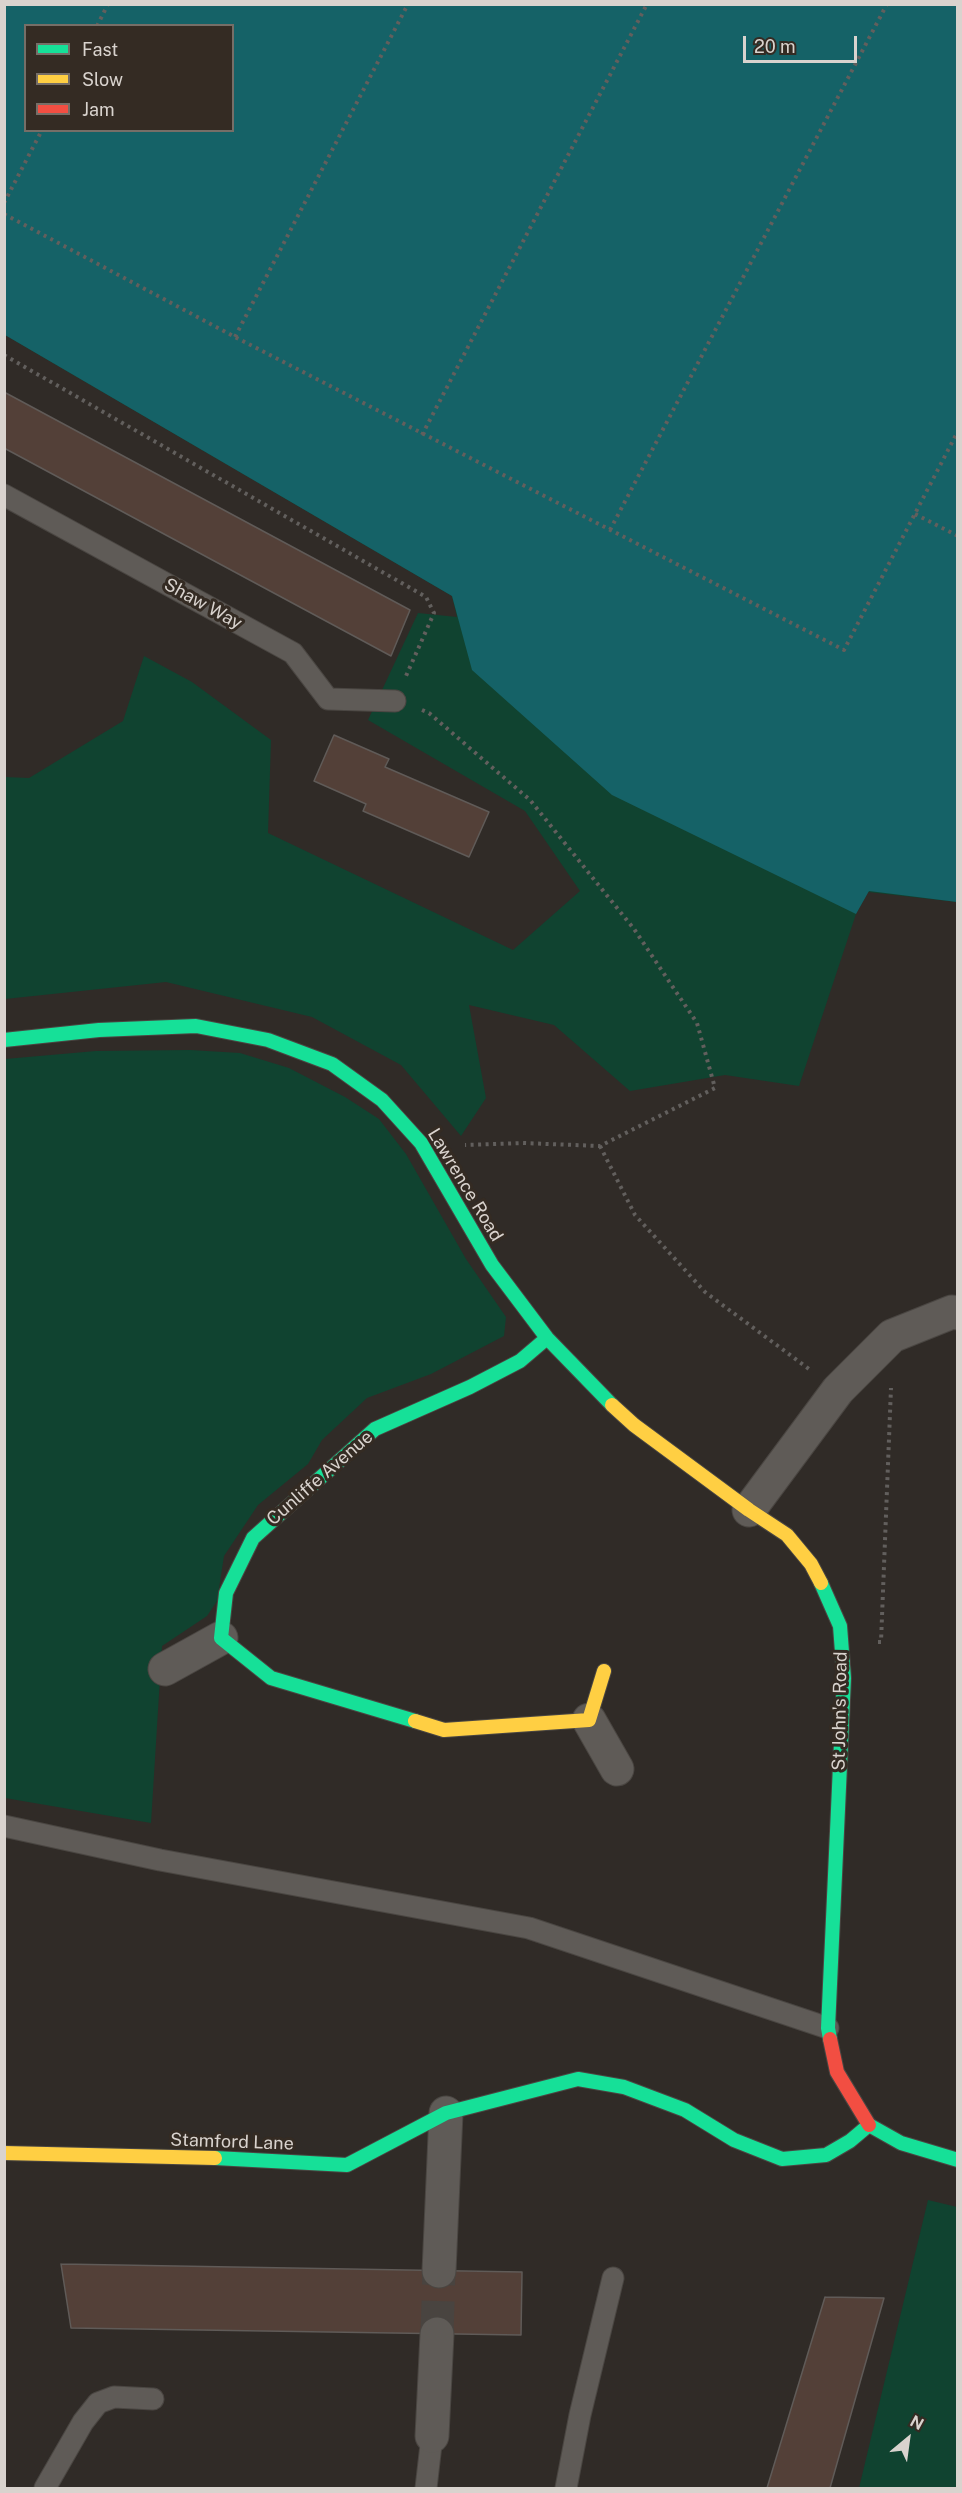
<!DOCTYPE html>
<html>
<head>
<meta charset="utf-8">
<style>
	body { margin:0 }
	#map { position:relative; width:962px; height:2493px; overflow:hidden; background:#302b27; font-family:"Public Sans",sans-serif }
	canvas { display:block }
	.frame { position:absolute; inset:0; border:6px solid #d9d3ce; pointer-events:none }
	.legend { position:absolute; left:24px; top:24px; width:210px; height:108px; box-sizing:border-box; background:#342b23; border:2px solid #766e67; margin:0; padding:8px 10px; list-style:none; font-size:18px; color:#d9d3ce }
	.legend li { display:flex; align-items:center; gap:12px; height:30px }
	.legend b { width:30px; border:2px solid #766e67 }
	.north { position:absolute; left:878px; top:2409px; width:60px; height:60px; -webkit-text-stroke:4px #342b23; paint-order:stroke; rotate:29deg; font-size:16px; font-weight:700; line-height:24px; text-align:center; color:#d9d3ce }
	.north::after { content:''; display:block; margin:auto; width:21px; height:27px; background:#d9d3ce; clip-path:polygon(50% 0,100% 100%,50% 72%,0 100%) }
	.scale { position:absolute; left:743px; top:36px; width:114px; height:27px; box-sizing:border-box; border:3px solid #d9d3ce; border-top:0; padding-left:8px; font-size:18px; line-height:21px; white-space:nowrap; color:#d9d3ce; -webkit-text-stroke:4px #342b23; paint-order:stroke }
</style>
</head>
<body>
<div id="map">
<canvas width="962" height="2493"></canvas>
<div class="frame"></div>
<ul class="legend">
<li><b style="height:8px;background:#16e098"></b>Fast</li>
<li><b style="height:8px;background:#ffcf43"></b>Slow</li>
<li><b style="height:8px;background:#f24e42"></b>Jam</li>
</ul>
<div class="north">N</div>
<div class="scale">20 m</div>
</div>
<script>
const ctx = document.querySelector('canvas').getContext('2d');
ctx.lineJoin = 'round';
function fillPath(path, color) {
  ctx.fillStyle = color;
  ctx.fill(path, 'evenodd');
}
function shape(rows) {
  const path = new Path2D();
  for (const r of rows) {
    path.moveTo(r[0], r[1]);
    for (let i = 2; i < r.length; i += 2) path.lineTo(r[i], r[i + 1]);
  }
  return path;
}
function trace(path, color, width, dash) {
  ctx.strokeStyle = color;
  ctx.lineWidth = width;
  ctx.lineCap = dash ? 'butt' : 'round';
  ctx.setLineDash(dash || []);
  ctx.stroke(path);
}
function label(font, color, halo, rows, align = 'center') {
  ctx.font = font + ' "Public Sans",sans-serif';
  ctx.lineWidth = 6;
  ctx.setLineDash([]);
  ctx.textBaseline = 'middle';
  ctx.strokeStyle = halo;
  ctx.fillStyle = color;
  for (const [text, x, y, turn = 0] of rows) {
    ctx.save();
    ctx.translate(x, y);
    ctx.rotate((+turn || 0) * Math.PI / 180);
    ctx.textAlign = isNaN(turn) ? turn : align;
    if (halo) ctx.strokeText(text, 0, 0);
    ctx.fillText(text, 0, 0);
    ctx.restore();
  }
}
const green = shape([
	[5,277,957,902,868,892,856,914,799,1086,725,1075,630,1091,554,1025,469,1005,486,1098,461,1136,401,1065,312,1017,166,982,5,999,5,777,29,778,123,721,144,656,192,682,271,740,268,833,513,950,580,891,525,811,368,720,418,613,457,617,452,596,5,335],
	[190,1050,240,1053,289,1068,345,1097,379,1119,406,1154,466,1259,506,1317,504,1336,431,1374,367,1398,322,1440,308,1464,258,1505,224,1556,217,1601,207,1616,162,1646,151,1823,5,1798,5,1059,96,1051],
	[928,2200,957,2207,957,2488,859,2488]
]);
const water = shape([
	[5,4,957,5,957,902,869,891,856,914,612,795,472,670,452,596,5,335],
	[26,26,232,26,232,130,26,130]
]);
const building = shape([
	[4,392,410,610,391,656,4,448,4,392],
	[334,735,389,759,385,767,489,812,469,857,363,811,366,804,314,781,334,735],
	[61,2264,522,2272,521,2335,71,2328,61,2264],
	[825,2297,884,2298,830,2488,767,2488,825,2297]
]);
const streetTunnel = shape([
	[437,2334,439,2271]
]);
const path = shape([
	[97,26,108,4],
	[4,203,42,130],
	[4,214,235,337,844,650,958,431],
	[235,337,408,4],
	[4,355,426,597,434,613,406,676],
	[422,435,647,4],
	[915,514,958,536],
	[610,530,887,4],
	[422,710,429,713,530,800,634,929,697,1023,715,1088,600,1146,523,1143,465,1145],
	[600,1146,635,1215,705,1292,809,1369],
	[878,1642,881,1642,891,1388]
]);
const lane = shape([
	[4,495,293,653,328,699,395,701],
	[4,1826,160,1860,529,1928,828,2028],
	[45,2488,83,2422,98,2403,114,2397,153,2399],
	[426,2488,432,2436],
	[566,2488,580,2415,613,2278]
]);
const street = shape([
	[749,1510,838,1390,892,1336,952,1312,958,1313],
	[165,1669,221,1638],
	[589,1720,617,1769],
	[439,2271,446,2113],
	[432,2436,437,2334]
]);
const fast = shape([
	[4,1040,99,1030,196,1026,268,1040,332,1064,382,1100,421,1143,492,1265,547,1338,612,1405],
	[821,1583,840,1626,844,1678,828,2028,830,2039],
	[415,1721,271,1678,221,1638,226,1593,253,1538,375,1429,470,1387,520,1361,547,1338],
	[869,2125,901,2143,958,2160],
	[215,2158,347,2165,446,2113,578,2079,624,2087,685,2110,734,2140,782,2159,826,2155,850,2141,869,2125]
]);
const slow = shape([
	[612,1405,634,1425,749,1510,787,1535,811,1564,821,1583],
	[415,1721,444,1730,589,1720,604,1671],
	[4,2153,215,2158]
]);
const jam = shape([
	[830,2039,837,2072,869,2125]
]);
const streetNames = [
	["Shaw Way",203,604,29],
	["Lawrence Road",465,1185,59],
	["Cunliffe Avenue",320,1478,-41],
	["St John's Road",840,1711,-89],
	["Stamford Lane",232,2142,2]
];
fillPath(green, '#104330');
fillPath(water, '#156267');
fillPath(building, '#534038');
trace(building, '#605b58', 1.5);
trace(streetTunnel, '#494440', 33, [33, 16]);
trace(lane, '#4a4642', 23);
trace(street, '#4a4642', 35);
trace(fast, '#4a4642', 16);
trace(slow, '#4a4642', 16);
trace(jam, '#4a4642', 16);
trace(path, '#625f5d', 4, [3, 4.5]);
trace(lane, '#5f5b57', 21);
trace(street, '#5f5b57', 33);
trace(fast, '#16e098', 14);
trace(slow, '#ffcf43', 14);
trace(jam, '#f24e42', 14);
label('18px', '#d9d3ce', '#342b23', streetNames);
</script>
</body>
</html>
